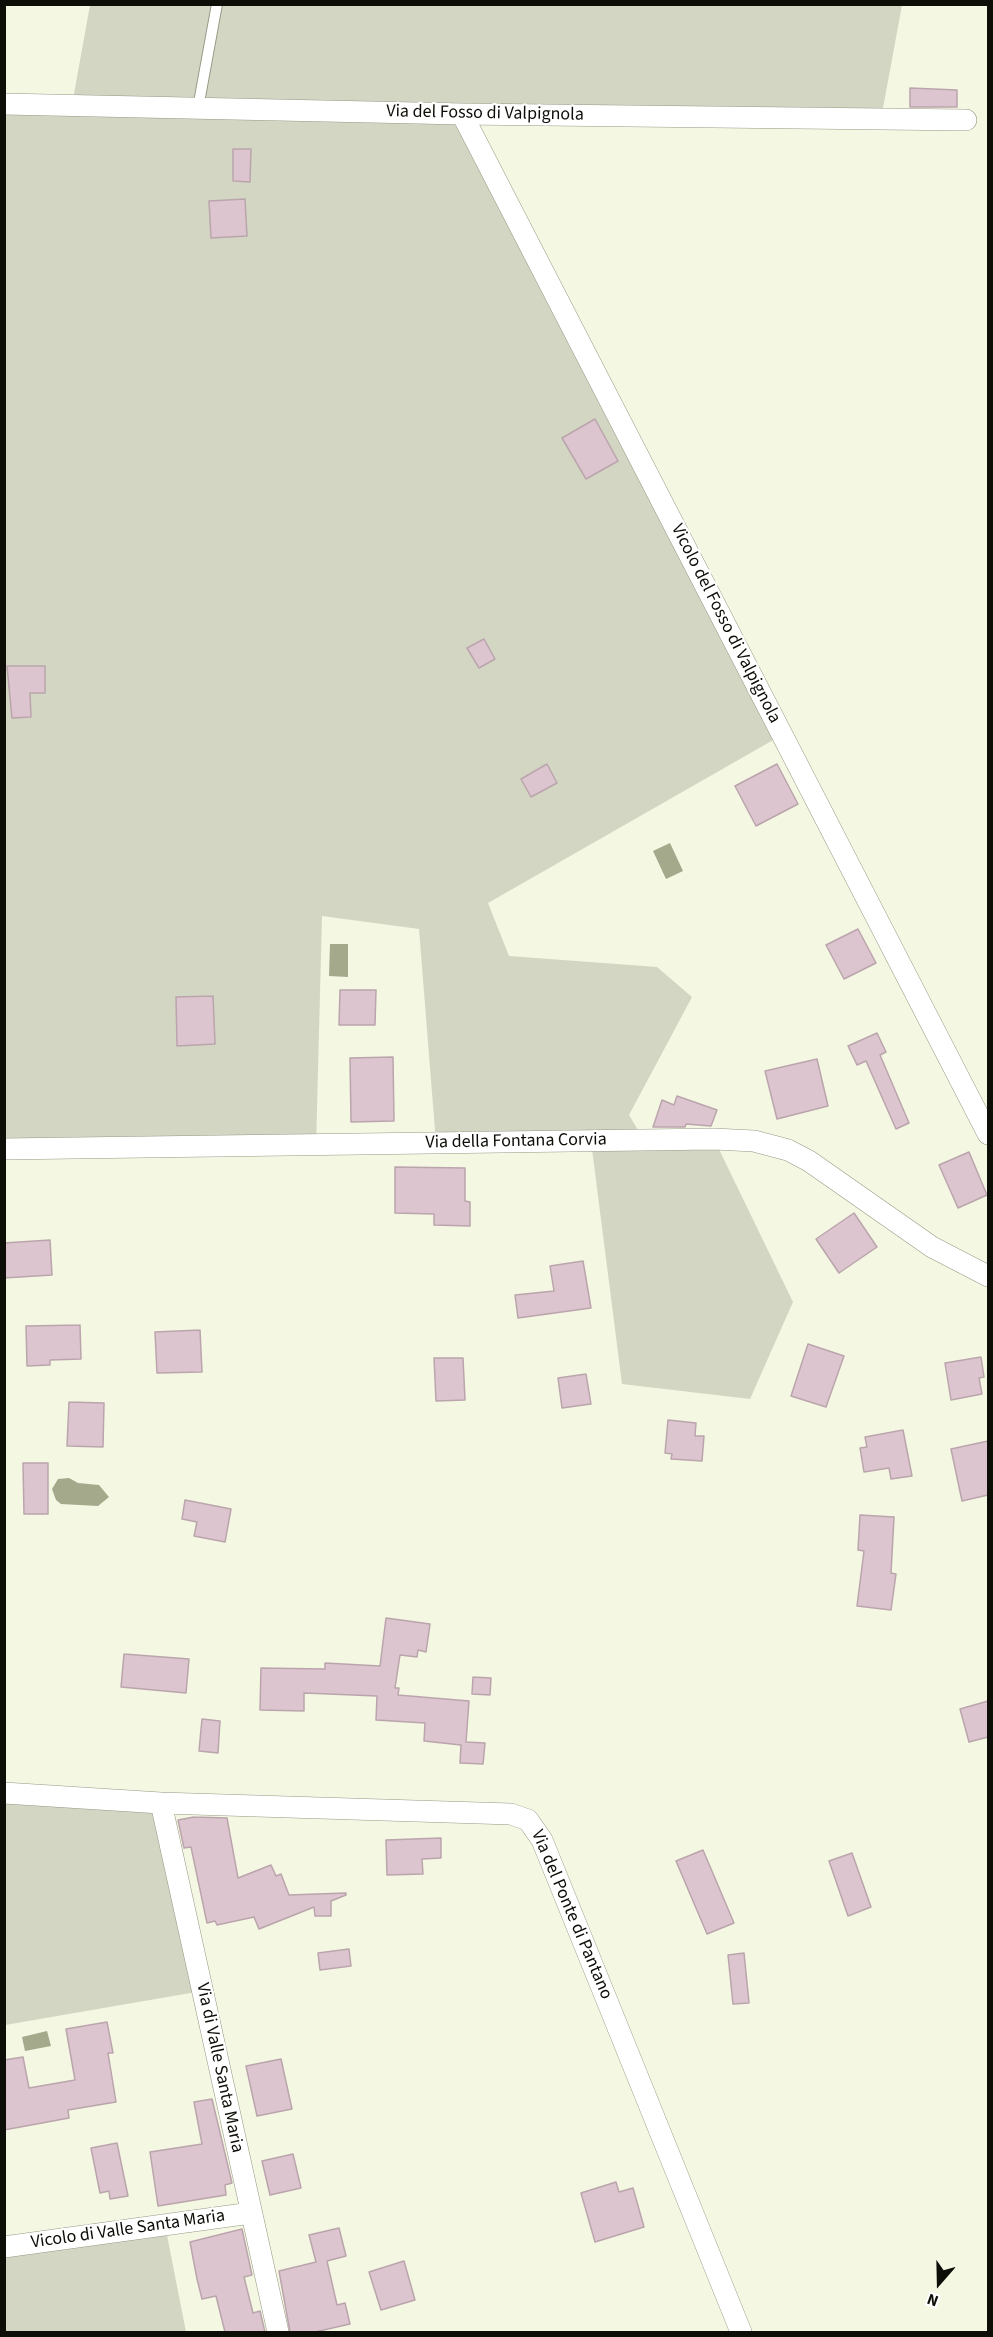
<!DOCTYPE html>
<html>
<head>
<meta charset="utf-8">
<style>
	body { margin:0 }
	#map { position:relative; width:993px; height:2337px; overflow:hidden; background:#f4f7e2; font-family:"Source Sans 3",sans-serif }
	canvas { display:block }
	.frame { position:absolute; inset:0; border:6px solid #0d0e07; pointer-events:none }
	.north { position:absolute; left:909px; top:2253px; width:60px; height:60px; -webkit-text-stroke:4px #fff; paint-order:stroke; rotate:200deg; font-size:16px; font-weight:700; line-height:24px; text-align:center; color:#0d0e07 }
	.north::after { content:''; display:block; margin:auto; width:21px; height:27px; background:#0d0e07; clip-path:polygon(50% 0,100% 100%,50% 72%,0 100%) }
</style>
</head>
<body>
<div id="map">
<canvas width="993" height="2337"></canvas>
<div class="frame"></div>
<div class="north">N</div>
</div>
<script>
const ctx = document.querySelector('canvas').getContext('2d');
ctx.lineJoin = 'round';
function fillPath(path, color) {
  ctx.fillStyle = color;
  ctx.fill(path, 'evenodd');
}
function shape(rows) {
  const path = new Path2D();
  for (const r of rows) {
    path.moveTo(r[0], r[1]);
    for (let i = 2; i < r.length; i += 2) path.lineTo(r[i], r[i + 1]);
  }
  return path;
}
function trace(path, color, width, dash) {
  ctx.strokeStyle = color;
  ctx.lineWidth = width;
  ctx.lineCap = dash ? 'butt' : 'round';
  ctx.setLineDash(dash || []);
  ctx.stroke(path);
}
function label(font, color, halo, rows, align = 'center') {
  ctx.font = font + ' "Source Sans 3",sans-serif';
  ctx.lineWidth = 4.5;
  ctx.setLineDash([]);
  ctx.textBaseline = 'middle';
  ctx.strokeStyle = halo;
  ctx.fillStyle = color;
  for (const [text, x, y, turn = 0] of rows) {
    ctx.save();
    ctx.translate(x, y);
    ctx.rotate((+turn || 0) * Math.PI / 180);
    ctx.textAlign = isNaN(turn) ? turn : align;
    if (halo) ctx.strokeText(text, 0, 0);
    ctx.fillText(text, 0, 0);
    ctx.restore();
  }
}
const green = shape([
	[90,5,902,5,881,119,462,114,782,735,488,903,509,956,657,967,692,997,629,1115,644,1140,714,1139,793,1302,750,1399,622,1384,591,1141,436,1143,419,929,322,916,316,1148,5,1149,5,104,72,105],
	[5,1793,161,1803,202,1991,5,2025],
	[165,2225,186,2332,5,2332,4,2247]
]);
const water = shape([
	[670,843,683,871,666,879,653,851],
	[330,944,348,944,348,977,329,976],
	[69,1478,78,1483,99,1485,109,1497,98,1506,61,1504,56,1500,52,1489,58,1479],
	[47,2031,51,2046,25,2051,22,2037]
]);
const building = shape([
	[910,88,957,90,957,107,910,107,910,88],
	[233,149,251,149,250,182,233,181,233,149],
	[245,199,247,236,211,238,209,201,245,199],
	[595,419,618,461,586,479,562,438,595,419],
	[484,639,495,659,479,668,467,648,484,639],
	[7,666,45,666,45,693,30,693,31,717,12,718,7,666],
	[547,764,557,783,531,797,521,779,547,764],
	[777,764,798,804,756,826,735,786,777,764],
	[858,929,876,963,844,979,826,945,858,929],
	[340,990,376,990,375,1025,339,1025,340,990],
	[213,996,215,1044,177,1046,176,997,213,996],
	[877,1033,886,1052,880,1055,909,1123,896,1129,866,1061,857,1065,848,1046,877,1033],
	[393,1057,394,1121,351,1122,350,1058,393,1057],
	[817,1059,828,1106,777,1119,765,1071,817,1059],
	[677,1096,717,1110,711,1126,686,1124,685,1127,653,1127,662,1100,674,1105,677,1096],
	[969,1152,987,1195,958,1208,939,1165,969,1152],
	[395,1167,465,1168,465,1201,470,1202,470,1226,434,1225,434,1214,395,1213,395,1167],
	[854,1213,877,1247,839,1273,816,1239,854,1213],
	[50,1240,52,1275,4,1278,4,1243,50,1240],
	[583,1261,591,1308,518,1318,515,1295,554,1291,550,1266,583,1261],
	[80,1325,81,1359,50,1360,50,1365,27,1366,26,1326,80,1325],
	[200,1330,202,1372,157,1373,155,1332,200,1330],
	[808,1344,844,1356,826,1407,791,1396,808,1344],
	[981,1357,984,1377,979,1378,982,1394,951,1400,945,1363,981,1357],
	[434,1358,463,1358,465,1400,436,1401,434,1358],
	[586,1374,591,1404,562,1408,558,1378,586,1374],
	[69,1402,104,1403,103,1447,67,1446,69,1402],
	[668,1420,696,1423,695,1436,704,1436,702,1461,671,1459,672,1454,665,1453,668,1420],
	[903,1430,912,1476,891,1479,889,1468,864,1472,860,1448,867,1447,865,1437,903,1430],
	[988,1441,988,1495,962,1501,951,1449,988,1441],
	[23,1463,48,1463,48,1514,24,1514,23,1463],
	[185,1500,231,1509,225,1542,194,1536,197,1522,182,1519,185,1500],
	[860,1515,894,1517,891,1573,896,1574,891,1610,857,1606,864,1551,858,1550,860,1515],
	[386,1618,430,1624,426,1652,418,1650,417,1657,400,1655,395,1688,399,1688,398,1695,469,1701,466,1742,485,1743,483,1764,460,1763,461,1745,424,1741,425,1723,376,1720,377,1696,304,1693,304,1711,260,1710,261,1668,325,1669,325,1663,380,1666,386,1618],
	[124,1654,189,1659,186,1693,121,1687,124,1654],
	[473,1677,491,1678,490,1695,472,1694,473,1677],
	[988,1701,988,1737,969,1742,960,1709,988,1701],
	[202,1719,220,1721,218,1753,199,1751,202,1719],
	[194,1817,227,1818,238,1878,271,1865,276,1876,281,1874,289,1895,346,1893,346,1895,331,1901,331,1916,315,1916,314,1907,259,1929,254,1917,217,1925,215,1921,207,1923,191,1847,184,1848,178,1820,194,1817],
	[441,1838,441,1858,422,1859,423,1874,387,1875,386,1840,441,1838],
	[703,1850,734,1923,707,1934,676,1861,703,1850],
	[852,1853,871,1907,848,1916,829,1861,852,1853],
	[349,1949,351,1966,320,1970,318,1953,349,1949],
	[744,1953,749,2003,733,2004,728,1955,744,1953],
	[107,2022,113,2053,108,2053,116,2102,68,2110,69,2118,4,2130,4,2060,23,2057,29,2088,75,2080,66,2029,107,2022],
	[281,2059,292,2109,257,2116,246,2066,281,2059],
	[212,2099,232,2183,225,2185,226,2195,158,2206,150,2152,202,2144,194,2102,212,2099],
	[117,2143,128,2196,110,2199,109,2191,100,2193,91,2148,117,2143],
	[293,2154,301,2188,270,2195,262,2161,293,2154],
	[616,2182,619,2192,633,2188,644,2227,595,2242,581,2193,616,2182],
	[339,2228,346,2256,327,2261,337,2305,345,2303,350,2324,315,2332,290,2332,279,2271,316,2262,309,2235,339,2228],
	[242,2229,252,2275,244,2277,253,2313,260,2311,265,2332,225,2332,216,2296,202,2299,197,2279,190,2242,242,2229],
	[404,2261,415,2300,381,2310,369,2272,404,2261]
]);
const service = shape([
	[198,108,217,4]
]);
const minor = shape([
	[4,104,462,114,966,120],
	[462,114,988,1134],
	[4,1149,714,1139,754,1141,788,1150,809,1161,932,1247,988,1276],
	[4,1793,161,1803,511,1814,528,1820,542,1840,741,2332],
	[161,1803,278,2332],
	[4,2247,251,2213]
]);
const streetNames = [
	["Via del Fosso di Valpignola",485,114,1],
	["Vicolo del Fosso di Valpignola",725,624,63],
	["Via della Fontana Corvia",516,1142,-1],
	["Via del Ponte di Pantano",571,1915,67],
	["Via di Valle Santa Maria",219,2068,78],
	["Vicolo di Valle Santa Maria",128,2230,-8]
];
fillPath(green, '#d3d6c3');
fillPath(water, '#a5a98c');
fillPath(building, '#dcc5ce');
trace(building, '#bba5ad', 1.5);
trace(service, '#979985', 12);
trace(minor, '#979985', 22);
trace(service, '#fff', 10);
trace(minor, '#fff', 21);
label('18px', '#0d0e07', '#fff', streetNames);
</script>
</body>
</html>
